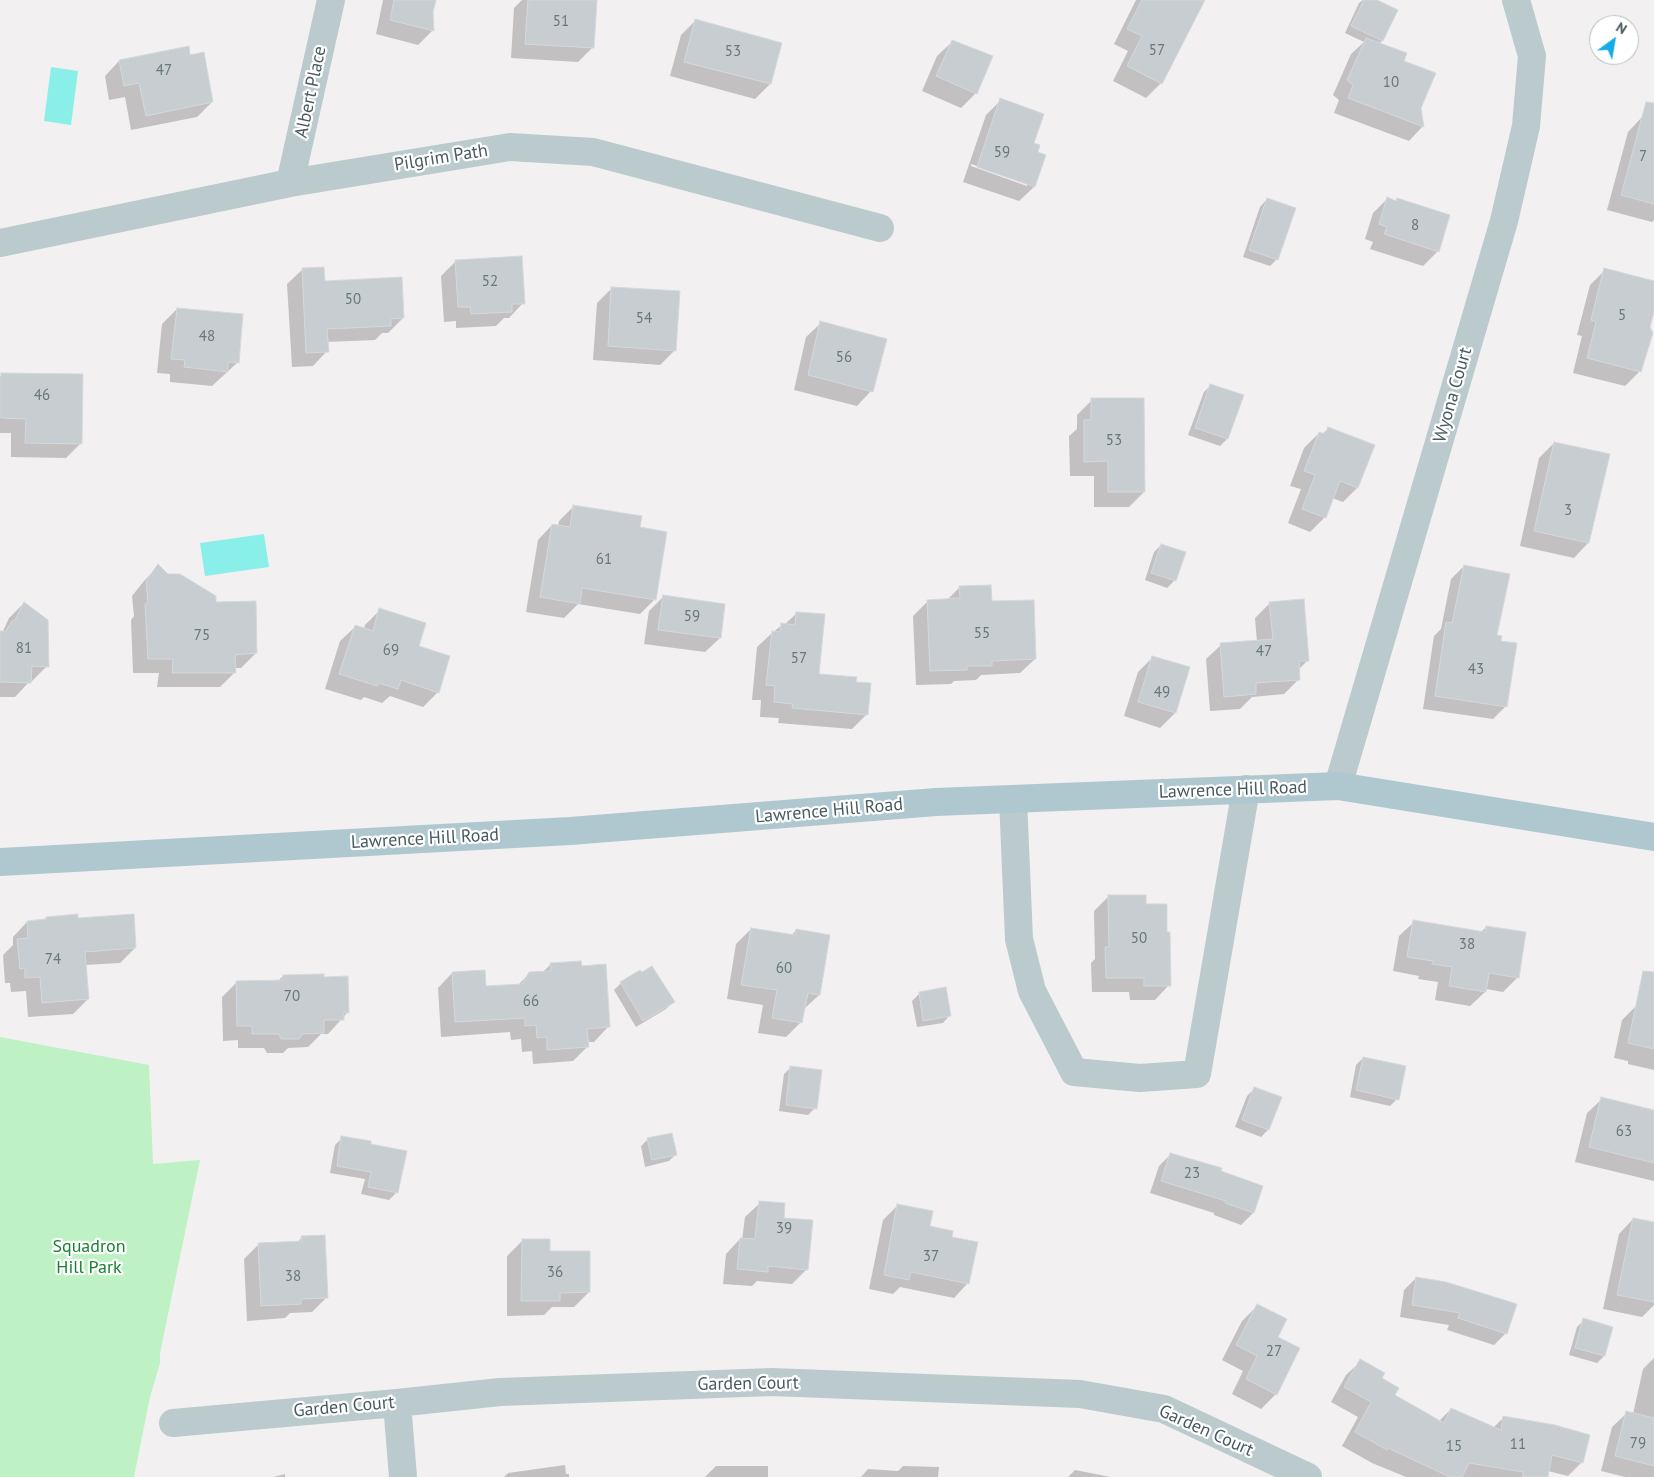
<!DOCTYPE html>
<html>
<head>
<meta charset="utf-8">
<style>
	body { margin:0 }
	#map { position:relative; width:1654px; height:1477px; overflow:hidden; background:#f3f0f1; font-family:"PT Sans",sans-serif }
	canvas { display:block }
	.north { position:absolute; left:1589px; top:15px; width:50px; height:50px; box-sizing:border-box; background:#fff; border:1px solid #b5bdbf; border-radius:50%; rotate:32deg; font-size:14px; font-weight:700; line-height:20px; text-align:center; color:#475a5e }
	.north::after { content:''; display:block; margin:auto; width:18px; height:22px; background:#14ace8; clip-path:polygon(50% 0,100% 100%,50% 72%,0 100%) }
</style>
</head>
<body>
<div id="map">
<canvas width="1654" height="1477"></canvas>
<div class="north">N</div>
</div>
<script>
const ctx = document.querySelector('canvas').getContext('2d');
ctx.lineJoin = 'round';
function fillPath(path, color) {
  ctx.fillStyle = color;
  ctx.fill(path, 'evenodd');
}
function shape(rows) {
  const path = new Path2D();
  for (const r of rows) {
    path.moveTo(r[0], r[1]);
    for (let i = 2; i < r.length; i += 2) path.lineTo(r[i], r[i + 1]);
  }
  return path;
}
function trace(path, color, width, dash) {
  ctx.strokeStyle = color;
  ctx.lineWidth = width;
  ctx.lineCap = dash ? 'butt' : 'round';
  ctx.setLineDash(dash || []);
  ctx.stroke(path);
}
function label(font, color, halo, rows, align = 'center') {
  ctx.font = font + ' "PT Sans",sans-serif';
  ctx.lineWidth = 4.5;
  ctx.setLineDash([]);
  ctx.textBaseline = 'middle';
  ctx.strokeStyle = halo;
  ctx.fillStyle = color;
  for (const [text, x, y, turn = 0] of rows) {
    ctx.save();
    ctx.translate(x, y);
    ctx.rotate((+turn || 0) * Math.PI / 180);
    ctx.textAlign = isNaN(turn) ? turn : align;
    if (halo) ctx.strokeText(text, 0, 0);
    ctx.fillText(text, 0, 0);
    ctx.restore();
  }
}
const green = shape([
	[0,1037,149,1065,153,1164,200,1160,160,1353,160,1363,150,1397,134,1477,0,1477]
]);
const water = shape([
	[51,67,78,71,71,125,44,121],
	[264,534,269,567,205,576,200,543]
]);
const shadow = shape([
	[383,0,435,0,432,12,433,30,418,45,376,34],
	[522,0,595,0,592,48,578,62,511,58,514,8],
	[1136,0,1204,0,1161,83,1146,98,1113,81,1128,51,1114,44],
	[1363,0,1374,0,1382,41,1379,44,1402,62,1420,108,1423,126,1409,141,1334,113,1339,100,1333,95,1351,54,1364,42,1345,33,1359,3],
	[696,20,780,44,770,84,755,99,670,76,681,35],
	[952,42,976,93,961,108,922,91,937,56],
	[189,56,212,102,197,117,131,130,125,97,109,100,105,76,119,61],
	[1001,100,1033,144,1037,153,1034,187,1019,201,963,182,986,115],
	[971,164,1027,183,1027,186,971,166],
	[1642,117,1654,120,1654,220,1652,222,1607,210,1628,132],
	[1267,199,1277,259,1270,266,1243,257,1260,207],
	[1387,199,1395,202,1398,199,1438,251,1423,266,1370,249,1373,242,1365,239,1373,213],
	[456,261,523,303,509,318,504,318,496,326,456,328,456,321,444,322,441,276],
	[302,270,323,282,403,318,388,333,382,333,375,340,327,342,327,351,313,366,292,367,287,284],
	[1605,270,1654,282,1654,307,1639,372,1625,386,1573,373,1582,336,1577,335,1590,285],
	[612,288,675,350,660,365,593,360,597,303],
	[177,309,237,363,212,386,170,382,170,374,157,373,162,324],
	[821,323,871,391,857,406,794,390,806,337],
	[2,375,81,443,66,458,11,457,11,433,0,433,0,376],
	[1211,385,1242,396,1227,439,1220,446,1188,435,1204,392],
	[1092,400,1144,492,1129,507,1094,507,1094,476,1070,476,1069,436,1077,429,1077,415],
	[1328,429,1373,446,1357,488,1343,502,1332,498,1325,517,1310,532,1288,523,1301,489,1290,486,1304,448,1319,433,1322,434],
	[1554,443,1588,543,1574,558,1520,546,1539,458],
	[574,506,639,528,655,599,640,614,578,604,564,618,526,612,538,540,552,525,558,526,559,521],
	[1161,545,1184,553,1174,581,1167,588,1145,580,1154,552],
	[158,566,167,575,215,603,256,653,241,668,234,668,235,672,220,687,157,687,159,673,133,673,131,620,134,616,132,596,144,581],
	[1464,566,1495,636,1500,642,1506,706,1493,719,1423,709,1434,636,1441,629,1451,579],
	[960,587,991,603,1035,659,1020,673,981,675,976,680,954,681,951,684,916,685,913,616,928,601,947,600],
	[664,596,720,638,705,652,644,644,649,611],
	[24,603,47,666,32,681,30,681,15,697,0,697,0,632,3,631,9,618],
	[1270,603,1308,660,1298,670,1299,679,1284,694,1252,697,1240,709,1210,711,1206,659,1221,645,1257,642,1255,618],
	[380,610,418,647,438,692,423,707,390,696,382,703,364,697,361,700,325,689,340,641,355,627,364,629,365,625],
	[797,613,818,675,855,683,867,714,852,729,778,723,779,718,760,717,761,700,752,700,757,647,772,633,782,625,784,625],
	[1153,657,1188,668,1175,713,1160,728,1124,716,1138,672],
	[1109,896,1145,905,1169,985,1155,1000,1130,1000,1129,992,1092,992,1091,963,1095,959,1094,911],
	[46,918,77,920,135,948,120,963,85,965,88,999,73,1014,28,1017,26,991,11,992,10,983,5,983,3,955,13,945,13,937,27,922,44,921],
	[1414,922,1481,932,1486,927,1518,977,1503,992,1486,989,1485,992,1470,1006,1435,1000,1438,982,1418,979,1419,976,1393,971,1399,936],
	[751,929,791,936,796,930,828,936,819,995,803,1010,801,1022,786,1037,758,1033,763,1005,727,999,736,944],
	[551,964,608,1027,594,1042,587,1042,587,1047,573,1061,533,1064,532,1051,522,1052,521,1039,511,1040,510,1032,441,1037,438,988,452,973,485,988,517,986,529,974,542,973],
	[639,971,673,1002,666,1009,636,1027,614,990,621,983],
	[283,976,348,1012,328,1034,321,1034,308,1047,288,1048,283,1053,267,1053,264,1048,238,1048,238,1040,223,1041,222,997,237,982,278,981],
	[1654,993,1654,1070,1628,1064,1628,1061,1614,1058,1622,1020,1637,1005],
	[919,994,950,1015,943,1023,917,1027,912,1001],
	[1363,1058,1397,1099,1390,1106,1350,1097,1356,1065],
	[791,1067,815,1108,808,1115,779,1111,784,1074],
	[1254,1089,1268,1130,1261,1137,1235,1127,1247,1096],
	[1602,1099,1654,1111,1654,1181,1575,1162,1587,1113],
	[342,1138,397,1192,389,1200,361,1194,365,1179,330,1173,335,1145],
	[648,1139,676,1154,669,1161,645,1167,641,1146],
	[1171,1154,1219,1172,1253,1213,1241,1225,1214,1215,1214,1213,1150,1193,1159,1166],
	[760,1203,782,1219,807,1269,792,1284,757,1281,752,1286,723,1284,726,1254,740,1239,742,1240,745,1217],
	[898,1205,929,1227,950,1238,968,1283,954,1298,900,1287,893,1294,869,1289,883,1220],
	[1633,1219,1654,1223,1654,1305,1642,1317,1603,1309,1619,1234],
	[302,1237,327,1297,312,1312,290,1313,285,1318,247,1321,244,1259,259,1244,297,1243],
	[522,1241,549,1253,589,1292,574,1307,552,1307,544,1315,507,1316,507,1256],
	[1416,1278,1506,1333,1494,1345,1447,1330,1449,1325,1400,1317,1404,1290],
	[1257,1306,1276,1394,1261,1409,1232,1394,1243,1371,1222,1360,1242,1321],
	[1584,1320,1612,1328,1604,1356,1597,1363,1569,1355,1577,1327],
	[1654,1358,1654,1477,1625,1477,1601,1471,1612,1427,1627,1413,1633,1414,1643,1369],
	[1361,1361,1381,1379,1393,1396,1438,1422,1451,1409,1493,1428,1504,1417,1582,1462,1568,1476,1548,1471,1547,1477,1406,1477,1372,1463,1342,1446,1358,1417,1331,1402,1346,1375],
	[565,1465,566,1474,569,1474,569,1477,504,1477,508,1473],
	[716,1466,768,1466,768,1477,705,1477],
	[903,1466,939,1467,938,1477,861,1477,868,1469,898,1471],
	[1075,1470,1111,1477,1068,1477],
	[285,1474,285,1477,273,1477]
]);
const building = shape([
	[394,0,436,0,433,12,434,31,390,20,394,0],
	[528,0,597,0,594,48,525,44,528,0],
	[1142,0,1205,0,1162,84,1127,66,1142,36,1127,29,1142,0],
	[1364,0,1377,0,1398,10,1383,41,1351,26,1364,0],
	[695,19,782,43,771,84,684,62,695,19],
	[1366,38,1407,53,1404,61,1436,73,1421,108,1424,127,1348,98,1353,85,1347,80,1366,38],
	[952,40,993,56,977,94,936,76,952,40],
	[189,46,190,55,204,52,213,102,146,116,139,83,124,86,119,60,189,46],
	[1000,98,1044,114,1034,143,1040,145,1038,152,1046,155,1035,187,977,167,1000,98],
	[1646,102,1654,103,1654,204,1621,195,1646,102],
	[1387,197,1396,201,1397,198,1450,215,1439,252,1384,234,1387,227,1379,224,1387,197],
	[1267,198,1296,208,1278,260,1249,250,1267,198],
	[522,256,525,304,512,304,512,312,471,314,470,307,458,307,455,260,522,256],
	[324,267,325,281,402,277,404,318,391,319,391,326,327,329,329,352,306,353,302,268,324,267],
	[1604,268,1654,281,1654,312,1650,327,1653,333,1641,372,1587,358,1596,322,1591,320,1604,268],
	[611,287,680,291,676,351,608,346,611,287],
	[177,308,243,314,239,363,228,362,228,372,184,367,185,360,171,359,177,308],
	[820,321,887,339,873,392,808,375,820,321],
	[1,373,83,374,82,444,25,443,26,419,1,418,1,373],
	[1210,384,1244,395,1228,439,1195,428,1210,384],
	[1091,398,1144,398,1145,492,1108,492,1108,461,1084,462,1084,420,1091,420,1091,398],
	[1328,427,1375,445,1358,488,1340,481,1326,518,1302,509,1315,475,1304,471,1319,432,1325,434,1328,427],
	[1554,442,1610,454,1589,543,1534,531,1554,442],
	[573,505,642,516,640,527,667,532,656,600,582,588,580,604,540,597,552,524,570,527,573,505],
	[1161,544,1186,552,1176,581,1151,573,1161,544],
	[158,564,168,574,180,574,216,596,216,602,256,601,257,653,235,655,236,673,172,673,173,659,148,659,145,604,148,602,146,581,158,564],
	[1464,565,1510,574,1497,635,1502,636,1501,641,1517,643,1507,707,1435,696,1446,622,1452,623,1464,565],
	[991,585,992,601,1034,600,1036,659,992,661,992,666,967,666,967,670,930,671,927,600,960,598,959,586,991,585],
	[663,595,725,604,721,638,658,630,663,595],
	[1304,599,1309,661,1299,661,1300,680,1256,683,1256,694,1224,697,1220,643,1273,639,1269,602,1304,599],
	[24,602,48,620,49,667,32,666,31,683,0,682,0,631,6,631,12,621,15,620,24,602],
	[379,608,426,623,419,646,450,656,439,693,401,680,398,689,378,683,377,686,339,674,355,625,373,631,379,608],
	[796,612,825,614,819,674,857,677,856,682,871,683,868,715,792,708,793,704,774,702,775,686,766,685,772,631,780,632,781,623,795,625,796,612],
	[1152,656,1190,667,1176,713,1138,702,1152,656],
	[1108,895,1146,895,1146,904,1167,904,1167,932,1170,932,1171,986,1144,986,1144,978,1106,978,1105,947,1109,947,1108,895],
	[78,914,78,918,134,914,136,948,85,952,89,999,42,1003,40,977,25,978,25,968,20,969,17,939,28,938,27,921,46,919,46,917,78,914],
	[1413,920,1485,932,1486,926,1526,932,1519,978,1489,973,1486,992,1449,986,1452,967,1432,964,1433,961,1407,957,1413,920],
	[751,928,795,935,796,929,830,935,820,995,808,993,802,1023,772,1018,777,990,741,985,751,928],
	[581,961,582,966,606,964,610,1027,587,1029,589,1047,547,1050,547,1037,537,1038,536,1025,525,1026,525,1018,455,1022,452,972,485,970,486,986,522,984,529,972,551,971,550,963,581,961],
	[652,966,675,1002,643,1021,620,982,640,970,642,972,652,966],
	[1643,971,1654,972,1654,1049,1628,1043,1643,971],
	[324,974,324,977,348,976,349,1013,344,1012,344,1020,324,1020,324,1033,302,1034,299,1039,281,1039,279,1034,252,1034,252,1026,237,1026,236,981,283,980,283,975,324,974],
	[946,987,951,1016,923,1021,919,992,946,987],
	[1363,1057,1406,1066,1399,1100,1356,1090,1363,1057],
	[790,1066,822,1070,817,1109,786,1105,790,1066],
	[1254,1087,1282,1097,1269,1130,1242,1120,1254,1087],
	[1601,1097,1654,1110,1654,1163,1589,1147,1601,1097],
	[672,1133,677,1155,652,1160,647,1138,672,1133],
	[341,1136,371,1141,371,1144,407,1151,398,1193,368,1187,371,1172,337,1166,341,1136],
	[1170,1153,1222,1168,1221,1171,1263,1186,1254,1213,1225,1203,1226,1201,1161,1181,1170,1153],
	[759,1201,785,1203,784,1218,813,1220,808,1270,768,1266,768,1272,737,1269,740,1238,755,1239,759,1201],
	[897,1204,933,1211,930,1226,953,1231,952,1237,978,1242,969,1284,911,1272,909,1280,884,1275,897,1204],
	[1633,1218,1654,1222,1654,1302,1617,1295,1633,1218],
	[325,1235,328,1298,301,1299,301,1304,261,1306,258,1243,302,1241,301,1236,325,1235],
	[522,1239,550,1239,550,1251,590,1251,590,1292,560,1293,560,1301,521,1301,522,1239],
	[1416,1277,1446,1282,1517,1304,1507,1334,1458,1318,1460,1313,1412,1305,1416,1277],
	[1257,1304,1287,1319,1278,1337,1300,1348,1277,1395,1246,1379,1257,1356,1236,1345,1257,1304],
	[1583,1318,1613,1327,1605,1356,1575,1348,1583,1318],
	[1360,1359,1385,1373,1382,1378,1399,1388,1395,1395,1444,1423,1451,1408,1501,1430,1503,1416,1555,1425,1590,1435,1583,1463,1552,1455,1548,1477,1523,1477,1523,1472,1469,1463,1462,1477,1450,1477,1388,1448,1387,1450,1355,1432,1371,1402,1344,1387,1360,1359],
	[1626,1411,1654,1418,1654,1466,1615,1456,1626,1411]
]);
const minor = shape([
	[290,183,331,0],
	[0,243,290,183,510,147,593,152,880,228],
	[1338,786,1504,221,1526,126,1532,56,1516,0],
	[1013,799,1019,939,1032,991,1074,1072,1140,1078,1197,1074,1246,789],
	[397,1403,403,1477],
	[173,1423,397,1403,500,1392,772,1382,1080,1394,1164,1409,1308,1477]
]);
const major = shape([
	[0,862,570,831,936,802,1338,786,1654,837]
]);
const numberNames = [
	["51",561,22],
	["57",1157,51],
	["53",733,52],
	["47",164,71],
	["10",1391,83],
	["59",1002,153],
	["7",1643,157],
	["8",1415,226],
	["52",490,282],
	["50",353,300],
	["5",1622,316],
	["54",644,319],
	["48",207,337],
	["56",844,358],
	["46",42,396],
	["53",1114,441],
	["3",1568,511],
	["61",604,560],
	["59",692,617],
	["55",982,634],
	["75",202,636],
	["81",24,649],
	["69",391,651],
	["47",1264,652],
	["57",799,659],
	["43",1476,670],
	["49",1162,693],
	["50",1139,939],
	["38",1467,945],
	["74",53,960],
	["60",784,969],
	["70",292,997],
	["66",531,1002],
	["63",1624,1132],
	["23",1192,1174],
	["39",784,1229],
	["37",931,1257],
	["36",555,1273],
	["38",293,1277],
	["27",1274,1352],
	["79",1638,1444],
	["11",1518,1445],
	["15",1454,1447]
];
const streetNames = [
	["Albert Place",311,92,-78],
	["Pilgrim Path",441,158,-9],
	["Wyona Court",1453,395,-74],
	["Lawrence Hill Road",1233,790,-2],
	["Lawrence Hill Road",829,811,-5],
	["Lawrence Hill Road",425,839,-3],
	["Garden Court",748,1384,-1],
	["Garden Court",344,1407,-5],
	["Garden Court",1206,1431,24]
];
const parkNames = [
	["Squadron",89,1247],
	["Hill Park",89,1268]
];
fillPath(green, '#bef1c3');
fillPath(water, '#8aefe8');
fillPath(shadow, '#0003');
fillPath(building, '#c7cdd0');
trace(building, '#d4d8dc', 1);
trace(minor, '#bbcacd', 28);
trace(major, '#afc8cf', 28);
label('15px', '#67777a', null, numberNames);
label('18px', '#475a5e', '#fff', streetNames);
label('18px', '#15832d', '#fff', parkNames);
</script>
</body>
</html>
